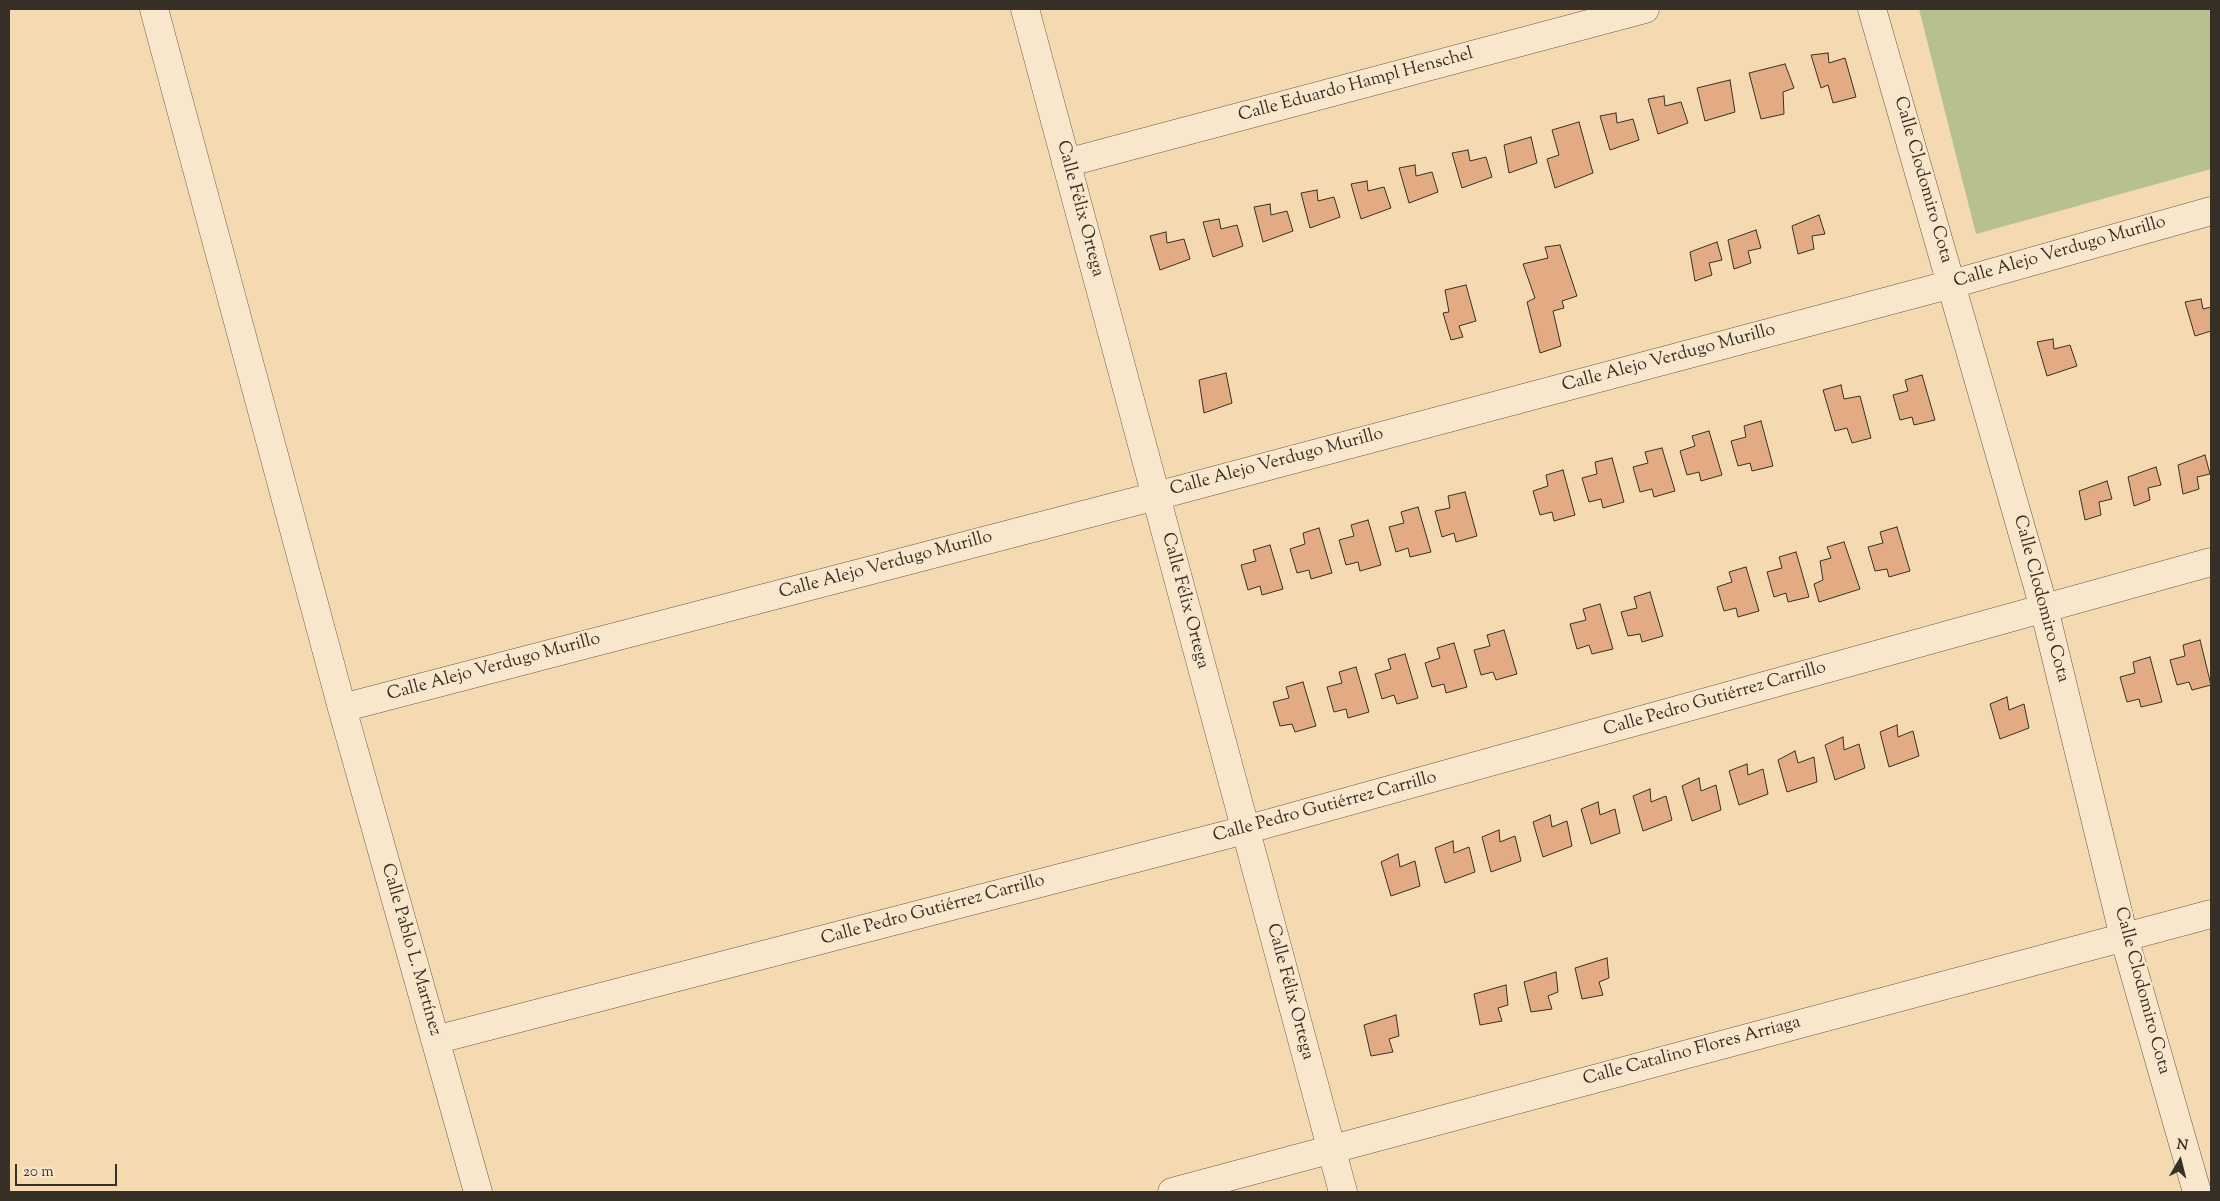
<!DOCTYPE html>
<html>
<head>
<meta charset="utf-8">
<style>
	body { margin:0 }
	#map { position:relative; width:2220px; height:1201px; overflow:hidden; background:#f5dab1; font-family:"Sorts Mill Goudy",serif }
	canvas { display:block }
	.frame { position:absolute; inset:0; border:10px solid #373026; pointer-events:none }
	.north { position:absolute; left:2155px; top:1136px; width:50px; height:50px; -webkit-text-stroke:4px #f8e7cc; paint-order:stroke; rotate:8deg; font-size:14px; font-weight:700; line-height:20px; text-align:center; color:#373026 }
	.north::after { content:''; display:block; margin:auto; width:18px; height:22px; background:#373026; clip-path:polygon(50% 0,100% 100%,50% 72%,0 100%) }
	.scale { position:absolute; left:15px; top:1164px; width:102px; height:22px; box-sizing:border-box; border:2px solid #373026; border-top:0; padding-left:6px; font-size:15px; line-height:18px; white-space:nowrap; color:#373026; -webkit-text-stroke:4px #f8e7cc; paint-order:stroke }
</style>
</head>
<body>
<div id="map">
<canvas width="2220" height="1201"></canvas>
<div class="frame"></div>
<div class="north">N</div>
<div class="scale">20 m</div>
</div>
<script>
const ctx = document.querySelector('canvas').getContext('2d');
ctx.lineJoin = 'round';
function fillPath(path, color) {
  ctx.fillStyle = color;
  ctx.fill(path, 'evenodd');
}
function shape(rows) {
  const path = new Path2D();
  for (const r of rows) {
    path.moveTo(r[0], r[1]);
    for (let i = 2; i < r.length; i += 2) path.lineTo(r[i], r[i + 1]);
  }
  return path;
}
function trace(path, color, width, dash) {
  ctx.strokeStyle = color;
  ctx.lineWidth = width;
  ctx.lineCap = dash ? 'butt' : 'round';
  ctx.setLineDash(dash || []);
  ctx.stroke(path);
}
function label(font, color, halo, rows, align = 'center') {
  ctx.font = font + ' "Sorts Mill Goudy",serif';
  ctx.lineWidth = 5;
  ctx.setLineDash([]);
  ctx.textBaseline = 'middle';
  ctx.strokeStyle = halo;
  ctx.fillStyle = color;
  for (const [text, x, y, turn = 0] of rows) {
    ctx.save();
    ctx.translate(x, y);
    ctx.rotate((+turn || 0) * Math.PI / 180);
    ctx.textAlign = isNaN(turn) ? turn : align;
    if (halo) ctx.strokeText(text, 0, 0);
    ctx.fillText(text, 0, 0);
    ctx.restore();
  }
}
const green = shape([
	[1919,9,2211,9,2211,169,1976,234]
]);
const building = shape([
	[1828,53,1829,63,1845,58,1856,97,1833,103,1828,85,1821,88,1811,55,1828,53],
	[1785,64,1794,88,1783,92,1784,114,1761,119,1749,73,1785,64],
	[1730,80,1735,112,1705,121,1697,88,1730,80],
	[1664,96,1665,106,1681,102,1688,123,1658,134,1648,99,1664,96],
	[1616,113,1617,123,1633,119,1639,140,1610,150,1600,116,1616,113],
	[1579,122,1593,173,1555,188,1547,159,1559,155,1552,130,1579,122],
	[1531,137,1537,163,1509,173,1504,145,1531,137],
	[1468,150,1470,161,1486,157,1492,177,1462,188,1452,153,1468,150],
	[1415,165,1416,176,1432,172,1438,192,1409,203,1399,168,1415,165],
	[1367,181,1368,191,1384,187,1391,208,1361,219,1351,184,1367,181],
	[1317,190,1318,201,1334,197,1340,217,1310,228,1301,193,1317,190],
	[1270,204,1271,215,1287,211,1293,231,1263,242,1254,207,1270,204],
	[1819,215,1825,234,1812,236,1814,249,1798,254,1792,226,1819,215],
	[1219,219,1221,229,1237,225,1243,246,1213,257,1203,222,1219,219],
	[1756,230,1761,248,1748,251,1751,263,1734,269,1728,240,1756,230],
	[1166,232,1167,243,1184,239,1190,259,1160,270,1150,236,1166,232],
	[1717,242,1722,260,1709,263,1712,275,1695,281,1690,252,1717,242],
	[1560,245,1577,296,1562,301,1564,308,1553,311,1561,346,1540,353,1527,302,1535,298,1523,264,1548,258,1545,247,1560,245],
	[1466,285,1476,321,1459,326,1463,337,1451,340,1443,313,1449,312,1445,290,1466,285],
	[2201,299,2203,309,2211,307,2211,331,2195,336,2185,302,2201,299],
	[2053,339,2054,349,2070,345,2077,366,2047,376,2037,342,2053,339],
	[1226,373,1232,403,1204,413,1199,380,1226,373],
	[1922,375,1935,420,1914,425,1912,417,1900,420,1893,395,1908,391,1905,380,1922,375],
	[1841,385,1844,399,1860,396,1871,438,1852,443,1847,428,1835,431,1823,390,1841,385],
	[1761,421,1773,466,1752,471,1750,463,1738,466,1731,441,1746,437,1744,426,1761,421],
	[1709,431,1722,475,1701,481,1699,472,1687,475,1680,451,1695,446,1692,436,1709,431],
	[1662,448,1675,491,1654,497,1652,489,1640,492,1633,467,1648,463,1645,452,1662,448],
	[2205,455,2210,474,2197,477,2199,489,2183,494,2178,465,2205,455],
	[1612,458,1624,502,1603,508,1601,499,1589,502,1582,478,1597,474,1595,462,1612,458],
	[2156,467,2161,485,2148,488,2150,500,2134,506,2128,477,2156,467],
	[1563,470,1575,515,1554,521,1552,512,1540,515,1533,491,1548,486,1546,475,1563,470],
	[2107,481,2112,499,2099,502,2101,515,2085,520,2079,491,2107,481],
	[1465,492,1477,536,1456,542,1454,533,1442,537,1435,511,1450,508,1448,496,1465,492],
	[1418,507,1431,552,1410,557,1408,548,1396,552,1389,527,1404,523,1401,512,1418,507],
	[1368,520,1381,565,1360,571,1358,562,1346,565,1339,540,1354,536,1351,525,1368,520],
	[1897,527,1910,571,1889,577,1887,569,1875,571,1868,547,1883,543,1880,532,1897,527],
	[1319,528,1332,573,1311,579,1309,570,1297,573,1290,549,1305,544,1303,533,1319,528],
	[1844,542,1860,589,1819,602,1814,584,1823,580,1820,561,1831,558,1827,547,1844,542],
	[1270,545,1283,589,1262,595,1260,586,1248,590,1241,565,1256,561,1253,550,1270,545],
	[1796,552,1809,597,1788,602,1786,593,1774,597,1767,572,1782,568,1779,557,1796,552],
	[1746,567,1759,611,1738,617,1736,608,1724,611,1717,587,1732,582,1729,572,1746,567],
	[1650,592,1663,636,1642,642,1640,634,1628,636,1621,612,1637,608,1634,597,1650,592],
	[1600,604,1613,649,1592,654,1589,645,1577,649,1570,624,1586,620,1583,609,1600,604],
	[1504,630,1517,674,1496,680,1493,672,1481,675,1474,650,1490,646,1487,635,1504,630],
	[2200,640,2211,685,2192,690,2189,682,2177,685,2170,660,2185,656,2183,645,2200,640],
	[1454,643,1467,687,1446,693,1444,684,1432,687,1425,663,1440,658,1437,648,1454,643],
	[1405,654,1418,698,1397,704,1394,695,1382,699,1375,674,1391,669,1388,659,1405,654],
	[2150,657,2162,702,2141,707,2139,699,2127,702,2120,677,2135,673,2133,662,2150,657],
	[1356,667,1369,712,1348,718,1346,709,1334,712,1327,687,1342,683,1339,672,1356,667],
	[1303,682,1316,726,1295,732,1292,724,1280,726,1273,702,1289,698,1286,687,1303,682],
	[2007,697,2009,710,2024,704,2029,728,2000,739,1990,704,2007,697],
	[1897,725,1898,737,1913,731,1919,756,1889,767,1880,732,1897,725],
	[1843,737,1844,750,1859,744,1865,768,1835,780,1825,745,1843,737],
	[1795,751,1798,763,1814,757,1817,782,1787,792,1778,760,1795,751],
	[1747,764,1748,775,1763,769,1768,794,1739,805,1729,771,1747,764],
	[1699,778,1701,791,1716,785,1721,810,1692,821,1682,786,1699,778],
	[1650,789,1651,802,1666,796,1672,820,1643,831,1633,796,1650,789],
	[1598,802,1600,815,1615,809,1620,833,1591,844,1581,809,1598,802],
	[1550,815,1552,827,1567,821,1572,846,1543,857,1533,822,1550,815],
	[1499,830,1500,842,1515,836,1521,861,1491,872,1482,837,1499,830],
	[1453,841,1454,853,1469,847,1475,872,1445,883,1435,848,1453,841],
	[1398,854,1400,867,1415,861,1420,886,1391,896,1381,862,1398,854],
	[1607,958,1609,978,1599,982,1603,995,1582,999,1575,968,1607,958],
	[1556,972,1558,992,1548,996,1552,1009,1531,1012,1524,982,1556,972],
	[1506,985,1508,1005,1498,1008,1502,1021,1480,1025,1474,994,1506,985],
	[1396,1015,1399,1036,1389,1039,1393,1052,1371,1056,1364,1025,1396,1015]
]);
const street = shape([
	[154,9,342,708,478,1192],
	[1025,9,1343,1192],
	[1872,9,2044,608,2124,937,2197,1192],
	[1066,163,1645,9],
	[342,708,1156,496,1952,284,2211,211],
	[435,1040,1245,830,2211,562],
	[1172,1192,2211,914]
]);
const streetNames = [
	["Calle Eduardo Hampl Henschel",1356,86,-15],
	["Calle Clodomiro Cota",1922,180,74],
	["Calle Félix Ortega",1079,209,75],
	["Calle Alejo Verdugo Murillo",2060,253,-16],
	["Calle Alejo Verdugo Murillo",1669,359,-15],
	["Calle Alejo Verdugo Murillo",1277,463,-15],
	["Calle Alejo Verdugo Murillo",886,566,-15],
	["Calle Clodomiro Cota",2040,599,75],
	["Calle Félix Ortega",1184,601,75],
	["Calle Alejo Verdugo Murillo",494,668,-15],
	["Calle Pedro Gutiérrez Carrillo",1715,700,-16],
	["Calle Pedro Gutiérrez Carrillo",1325,808,-15],
	["Calle Pedro Gutiérrez Carrillo",933,911,-15],
	["Calle Pablo L. Martínez",410,950,74],
	["Calle Clodomiro Cota",2141,991,75],
	["Calle Félix Ortega",1289,992,75],
	["Calle Catalino Flores Arriaga",1692,1052,-15]
];
fillPath(green, '#b6c18f');
fillPath(building, '#e2ab84');
trace(building, '#373026', 1);
trace(street, '#665a49', 29);
trace(street, '#f8e7cc', 28);
label('18px', '#373026', '#f8e7cc', streetNames);
</script>
</body>
</html>
